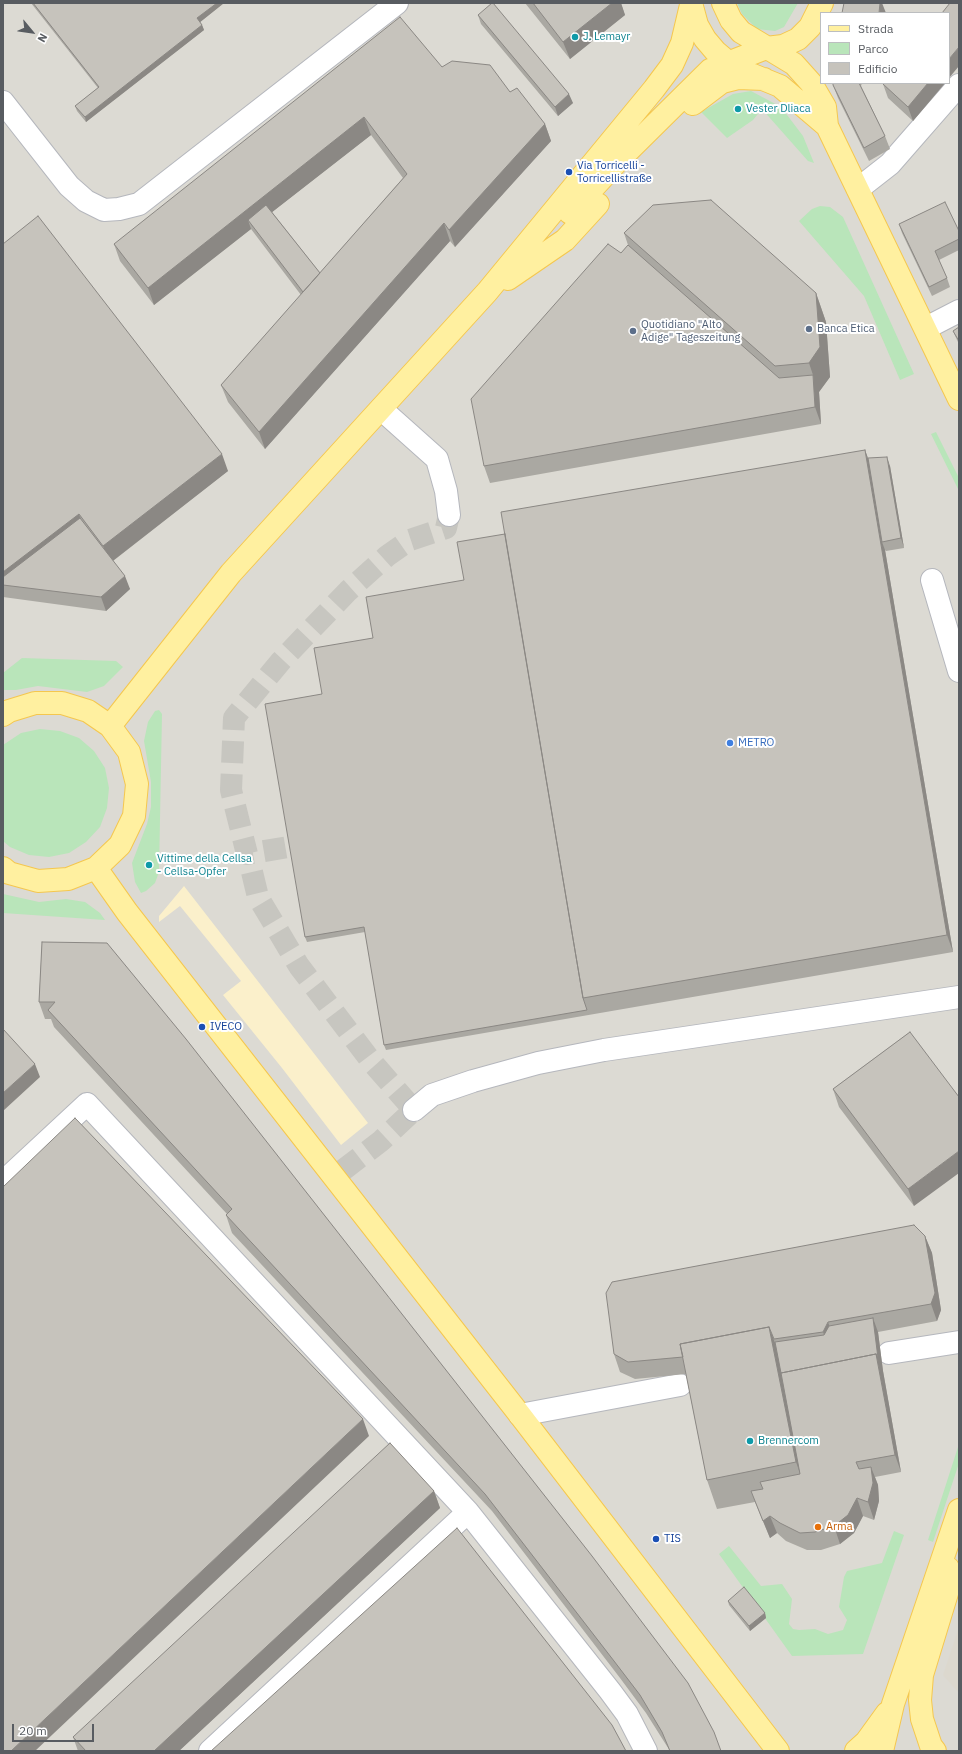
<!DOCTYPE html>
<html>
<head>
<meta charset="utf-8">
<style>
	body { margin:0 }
	#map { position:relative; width:962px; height:1754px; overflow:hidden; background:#ece9df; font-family:"IBM Plex Sans",sans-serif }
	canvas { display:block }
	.frame { position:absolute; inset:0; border:4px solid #585c61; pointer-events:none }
	.legend { position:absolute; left:820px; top:12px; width:130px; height:72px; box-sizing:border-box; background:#fff; border:1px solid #bcbec0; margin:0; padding:5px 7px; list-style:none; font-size:12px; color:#585c61 }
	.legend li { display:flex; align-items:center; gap:8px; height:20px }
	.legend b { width:20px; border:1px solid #bcbec0 }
	.north { position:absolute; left:12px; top:12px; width:40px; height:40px; -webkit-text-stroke:3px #fff; paint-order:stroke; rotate:119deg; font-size:11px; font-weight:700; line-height:16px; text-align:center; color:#585c61 }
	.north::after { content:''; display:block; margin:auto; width:14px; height:18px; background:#585c61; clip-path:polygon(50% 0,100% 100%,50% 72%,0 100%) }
	.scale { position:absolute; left:12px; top:1724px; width:82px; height:18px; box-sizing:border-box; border:2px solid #585c61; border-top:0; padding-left:5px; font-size:12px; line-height:14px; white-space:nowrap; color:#585c61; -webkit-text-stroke:3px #fff; paint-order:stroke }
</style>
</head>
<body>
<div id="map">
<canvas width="962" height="1754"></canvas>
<div class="frame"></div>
<ul class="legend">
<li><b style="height:5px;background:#fff0a0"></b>Strada</li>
<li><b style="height:11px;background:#b9e5ba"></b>Parco</li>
<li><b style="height:11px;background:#c6c3bc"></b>Edificio</li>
</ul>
<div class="north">N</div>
<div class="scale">20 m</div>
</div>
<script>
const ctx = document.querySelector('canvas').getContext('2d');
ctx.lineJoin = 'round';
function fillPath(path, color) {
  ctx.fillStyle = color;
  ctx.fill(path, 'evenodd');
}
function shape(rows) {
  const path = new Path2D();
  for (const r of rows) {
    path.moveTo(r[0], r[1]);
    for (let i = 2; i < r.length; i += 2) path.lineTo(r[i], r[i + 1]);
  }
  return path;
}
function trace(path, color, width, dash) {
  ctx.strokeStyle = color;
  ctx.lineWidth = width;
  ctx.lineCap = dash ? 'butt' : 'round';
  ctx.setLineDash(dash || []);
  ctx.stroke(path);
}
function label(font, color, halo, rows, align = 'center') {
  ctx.font = font + ' "IBM Plex Sans",sans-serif';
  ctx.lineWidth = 4;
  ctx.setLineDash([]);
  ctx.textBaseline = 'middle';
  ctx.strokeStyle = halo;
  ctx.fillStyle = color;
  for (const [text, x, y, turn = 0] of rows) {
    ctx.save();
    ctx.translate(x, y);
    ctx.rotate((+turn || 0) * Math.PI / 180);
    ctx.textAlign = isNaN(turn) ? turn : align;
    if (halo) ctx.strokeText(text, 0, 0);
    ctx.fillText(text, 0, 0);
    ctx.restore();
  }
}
const industrial = shape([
	[3,3,959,3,959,1751,3,1751],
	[821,13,949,13,949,83,821,83]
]);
const education = shape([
	[959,1627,959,1693,943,1675]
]);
const green = shape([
	[737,3,798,3,784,27,775,31,757,29,742,14],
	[751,91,781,107,803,136,814,163,808,161,762,109,753,120,727,138,701,112,733,94],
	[820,206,830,207,843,217,914,374,900,380,864,296,799,221,812,209],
	[936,432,959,478,959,491,931,434],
	[22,658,116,661,123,667,104,686,87,692,38,686,16,690,3,690,3,673],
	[159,710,162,714,159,872,155,883,146,891,141,893,135,882,132,863,147,824,151,807,151,782,144,741,148,722,155,711],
	[40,729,60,731,79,738,94,751,105,768,109,788,107,808,100,827,86,842,69,853,49,857,29,855,10,847,3,841,3,745,21,733],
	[3,894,39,902,66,899,85,902,100,913,105,920,3,913],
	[959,1444,959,1463,933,1542,928,1540],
	[894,1531,904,1535,863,1654,792,1656,719,1554,729,1546,761,1586,782,1584,792,1599,789,1624,793,1629,799,1630,815,1629,828,1634,843,1630,847,1620,839,1607,844,1577,847,1571,882,1563]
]);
const sand = shape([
	[184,886,368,1123,341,1145,282,1068,223,995,241,981,180,906,159,922,159,916]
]);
const minorTunnel = shape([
	[318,842,247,854,231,790,234,718,281,661,348,591,387,556,410,540,446,528,449,515],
	[252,872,258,897,299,966,371,1061,414,1110,381,1141,334,1177]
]);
const minor = shape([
	[3,102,69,186,86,201,104,210,119,209,139,204,397,3],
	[858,189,890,164,959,85],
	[926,328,959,311],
	[381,409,437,459,446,491,449,515],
	[932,580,959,671],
	[414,1110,432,1095,473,1081,538,1063,604,1050,959,997],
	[3,1182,87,1104,468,1512,210,1751],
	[889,1353,959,1342],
	[520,1415,680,1385],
	[468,1512,610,1691,627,1714,646,1751]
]);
const major = shape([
	[691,3,697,25,705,39,716,52,729,63,748,73,780,86,827,126],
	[723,3,731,20,741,32,794,64,811,83,825,107,827,126,959,399],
	[693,104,722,82,738,78,764,79],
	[570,213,616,163,710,70,766,48,783,46,798,39,810,27,822,3],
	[508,279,565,240,598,204],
	[3,715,9,711,35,703,62,703,88,711,110,726,129,752,137,784,134,816,120,845,96,868,68,879,38,881,9,873,3,868],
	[110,726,231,573,487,292,654,89,672,65,682,43,691,5],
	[96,868,127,912,520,1415,778,1751],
	[856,1751,866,1742,887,1713],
	[882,1751,893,1704,959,1510],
	[935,1751,931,1746,922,1719,920,1700,922,1675,951,1580,948,1568]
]);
const wall = shape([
	[31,3,224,3,200,22,202,25,204,30,86,122,77,111,75,106,98,88],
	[525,3,621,3,625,15,570,59],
	[478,15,573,103,558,116,481,24],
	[442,67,510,92,545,124,551,141,455,247,450,241,265,449,228,402,221,385,301,295,251,229,154,305,120,261,114,244],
	[371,135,403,178,320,273,272,212],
	[833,83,862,83,861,86,885,136,890,149,869,161,838,98,833,85],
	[884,83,945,83,913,121,888,98,883,84],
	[899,224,959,231,959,250,939,260,947,278,950,287,932,296,902,233],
	[624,233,816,293,826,322,830,377,819,392,821,424,490,483,484,466,621,253,628,245],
	[3,244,228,471,113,561,130,589,106,611,3,597],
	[959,327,959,344,957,340,953,331],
	[865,450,868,458,890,466,904,548,886,551,885,550,953,952,386,1050,384,1045,365,932,307,942,305,937,322,694,373,638,464,580,504,534],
	[42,942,721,1751,670,1751,646,1713,620,1678,492,1511,232,1233,226,1215,227,1214,54,1027,51,1019,45,1019,39,1002],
	[910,1032,914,1206,839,1107,833,1089],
	[925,1236,932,1253,941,1310,937,1321,878,1332,883,1371,901,1472,875,1477,878,1485,879,1501,874,1520,863,1516,854,1533,840,1544,821,1550,807,1550,786,1541,777,1533,770,1538,755,1502,717,1509,707,1480,686,1374,635,1379,620,1372,614,1354],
	[434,1491,440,1508,179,1751,78,1751,73,1737],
	[728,1601,765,1613,766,1618,750,1631,729,1605]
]);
const shadedWall = shape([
	[217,3,224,3,199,23,197,18],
	[612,3,621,3,625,15,570,59,563,42],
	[880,3,882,3,886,13,879,13],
	[202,25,204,30,86,122,85,117],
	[959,47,959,66,949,78,949,59],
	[928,83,945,83,913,121,908,107],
	[569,94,573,103,558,116,555,107],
	[364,117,371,135,253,227,248,220,251,229,154,305,148,288],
	[545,124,551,141,455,247,449,230],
	[444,223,450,241,265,449,259,432],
	[816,293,826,322,830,377,819,392,821,424,815,407,813,375,809,363],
	[865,450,871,467,882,542,885,550,953,952,947,935],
	[222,454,228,471,110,563,103,546],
	[887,457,890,466,904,548,901,538],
	[79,514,85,531,3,585,3,572],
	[125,576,130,589,106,611,101,597],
	[35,1064,40,1077,3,1111,3,1093],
	[959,1151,959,1173,914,1206,908,1189],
	[925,1236,932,1253,941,1310,937,1321,931,1304],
	[873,1318,878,1332,883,1371,901,1472,895,1455,876,1354],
	[828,1322,834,1339,829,1349,823,1332],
	[769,1327,780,1356,806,1491,796,1462],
	[363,1419,369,1436,35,1751,11,1751],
	[871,1467,878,1485,879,1501,874,1520,868,1502],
	[434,1491,440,1508,179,1751,154,1751],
	[857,1498,863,1516,854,1533,840,1544,834,1526],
	[770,1516,777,1533,770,1538,763,1521],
	[765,1613,766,1618,750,1631,749,1626]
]);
const building = shape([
	[33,3,217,3,197,18,202,25,85,117,75,106,99,87,33,3],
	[492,3,493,3,569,94,555,107,478,15,492,3],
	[533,3,612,3,563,42,533,3],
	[844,3,880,3,879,13,842,13,844,3],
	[950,3,959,3,959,47,949,59,949,13,942,13,950,3],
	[400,17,442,67,452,61,490,65,510,92,517,88,545,124,449,230,444,223,259,432,221,385,407,174,364,117,148,288,114,244,400,17],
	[833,83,859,83,885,136,864,148,833,85,833,83],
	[884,83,928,83,908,107,883,84,884,83],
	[711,200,816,293,820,347,809,363,775,366,624,233,653,205,711,200],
	[945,202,959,231,959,239,935,251,947,278,929,287,899,224,945,202],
	[266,205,320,273,303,292,248,220,266,205],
	[38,216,222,454,103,546,79,514,3,572,3,244,38,216],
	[608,244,621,253,628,245,779,378,813,375,815,407,484,466,471,399,608,244],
	[959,327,959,341,953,331,959,327],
	[865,450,947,935,583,998,501,512,865,450],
	[887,457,901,538,882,542,868,458,887,457],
	[80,518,125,576,101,597,3,585,3,577,80,518],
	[505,534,583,998,587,1010,384,1045,364,927,305,937,265,704,322,694,314,648,373,638,366,597,464,580,457,542,505,534],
	[42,942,107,943,186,1039,592,1556,688,1683,714,1732,721,1751,670,1751,662,1732,640,1695,614,1661,485,1494,226,1215,232,1209,48,1010,55,1002,39,1002,42,942],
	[3,1029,35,1064,3,1093,3,1029],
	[910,1032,959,1097,959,1151,908,1189,833,1089,910,1032],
	[75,1118,363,1419,11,1751,4,1751,3,1750,3,1187,75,1118],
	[914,1225,925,1236,935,1293,931,1304,828,1322,823,1332,774,1339,769,1327,680,1344,683,1357,628,1362,614,1354,606,1293,612,1282,914,1225],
	[873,1318,878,1358,876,1354,781,1373,775,1342,824,1335,829,1326,873,1318],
	[769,1327,796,1462,707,1480,680,1344,769,1327],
	[876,1354,895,1455,856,1462,859,1469,871,1467,873,1483,868,1502,857,1498,848,1515,834,1526,815,1532,800,1533,780,1523,770,1516,763,1521,751,1491,763,1489,760,1482,800,1474,781,1373,876,1354],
	[390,1443,434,1491,154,1751,86,1751,73,1737,390,1443],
	[457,1528,612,1725,626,1751,211,1751,457,1528],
	[744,1587,765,1613,749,1626,728,1601,744,1587]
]);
const markers = [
	[575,37,4,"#0f9aa8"],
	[738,109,4,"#0f9aa8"],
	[569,172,4,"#1a4fb4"],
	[809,329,4,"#5c6f8a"],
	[633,331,4,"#5c6f8a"],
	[730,743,4,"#3f7fe0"],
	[149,865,4,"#0f9aa8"],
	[202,1027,4,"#1a4fb4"],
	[750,1441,4,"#0f9aa8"],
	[818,1527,4,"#e8710a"],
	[656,1539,4,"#1a4fb4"]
];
const cultureNames = [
	["J. Lemayr",583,37],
	["Vester Dliaca",746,109],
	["Vittime della Cellsa",157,859],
	["- Cellsa-Opfer",157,872],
	["Brennercom",758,1441]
];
const transitNames = [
	["Via Torricelli -",577,166],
	["Torricellistraße",577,179],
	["IVECO",210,1027],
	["TIS",664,1539]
];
const serviceNames = [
	["Quotidiano \"Alto",641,325],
	["Adige\" Tageszeitung",641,338],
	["Banca Etica",817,329]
];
const shopNames = [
	["METRO",738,743]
];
const foodNames = [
	["Arma",826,1527]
];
fillPath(industrial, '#dcdad3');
fillPath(education, '#dcd8ce');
fillPath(green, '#b9e5ba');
fillPath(sand, '#fbf0cb');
trace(minorTunnel, '#c7c6c0', 22, [22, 11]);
trace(minor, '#b5b7bd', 24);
trace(major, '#f5c74e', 24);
trace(minor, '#fff', 22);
trace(major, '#fff0a0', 22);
fillPath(wall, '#aaa8a2');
fillPath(shadedWall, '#8b8884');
fillPath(building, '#c6c3bc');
trace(building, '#8b8884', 1);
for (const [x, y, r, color] of markers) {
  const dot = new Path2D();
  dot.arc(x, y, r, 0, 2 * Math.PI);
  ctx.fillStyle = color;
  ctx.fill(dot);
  trace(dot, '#fff', 1.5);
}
label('11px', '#0d838f', '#fff', cultureNames, 'left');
label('11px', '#164399', '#fff', transitNames, 'left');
label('11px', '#4e5e75', '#fff', serviceNames, 'left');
label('11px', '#366cbe', '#fff', shopNames, 'left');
label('11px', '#c56008', '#fff', foodNames, 'left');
</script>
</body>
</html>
